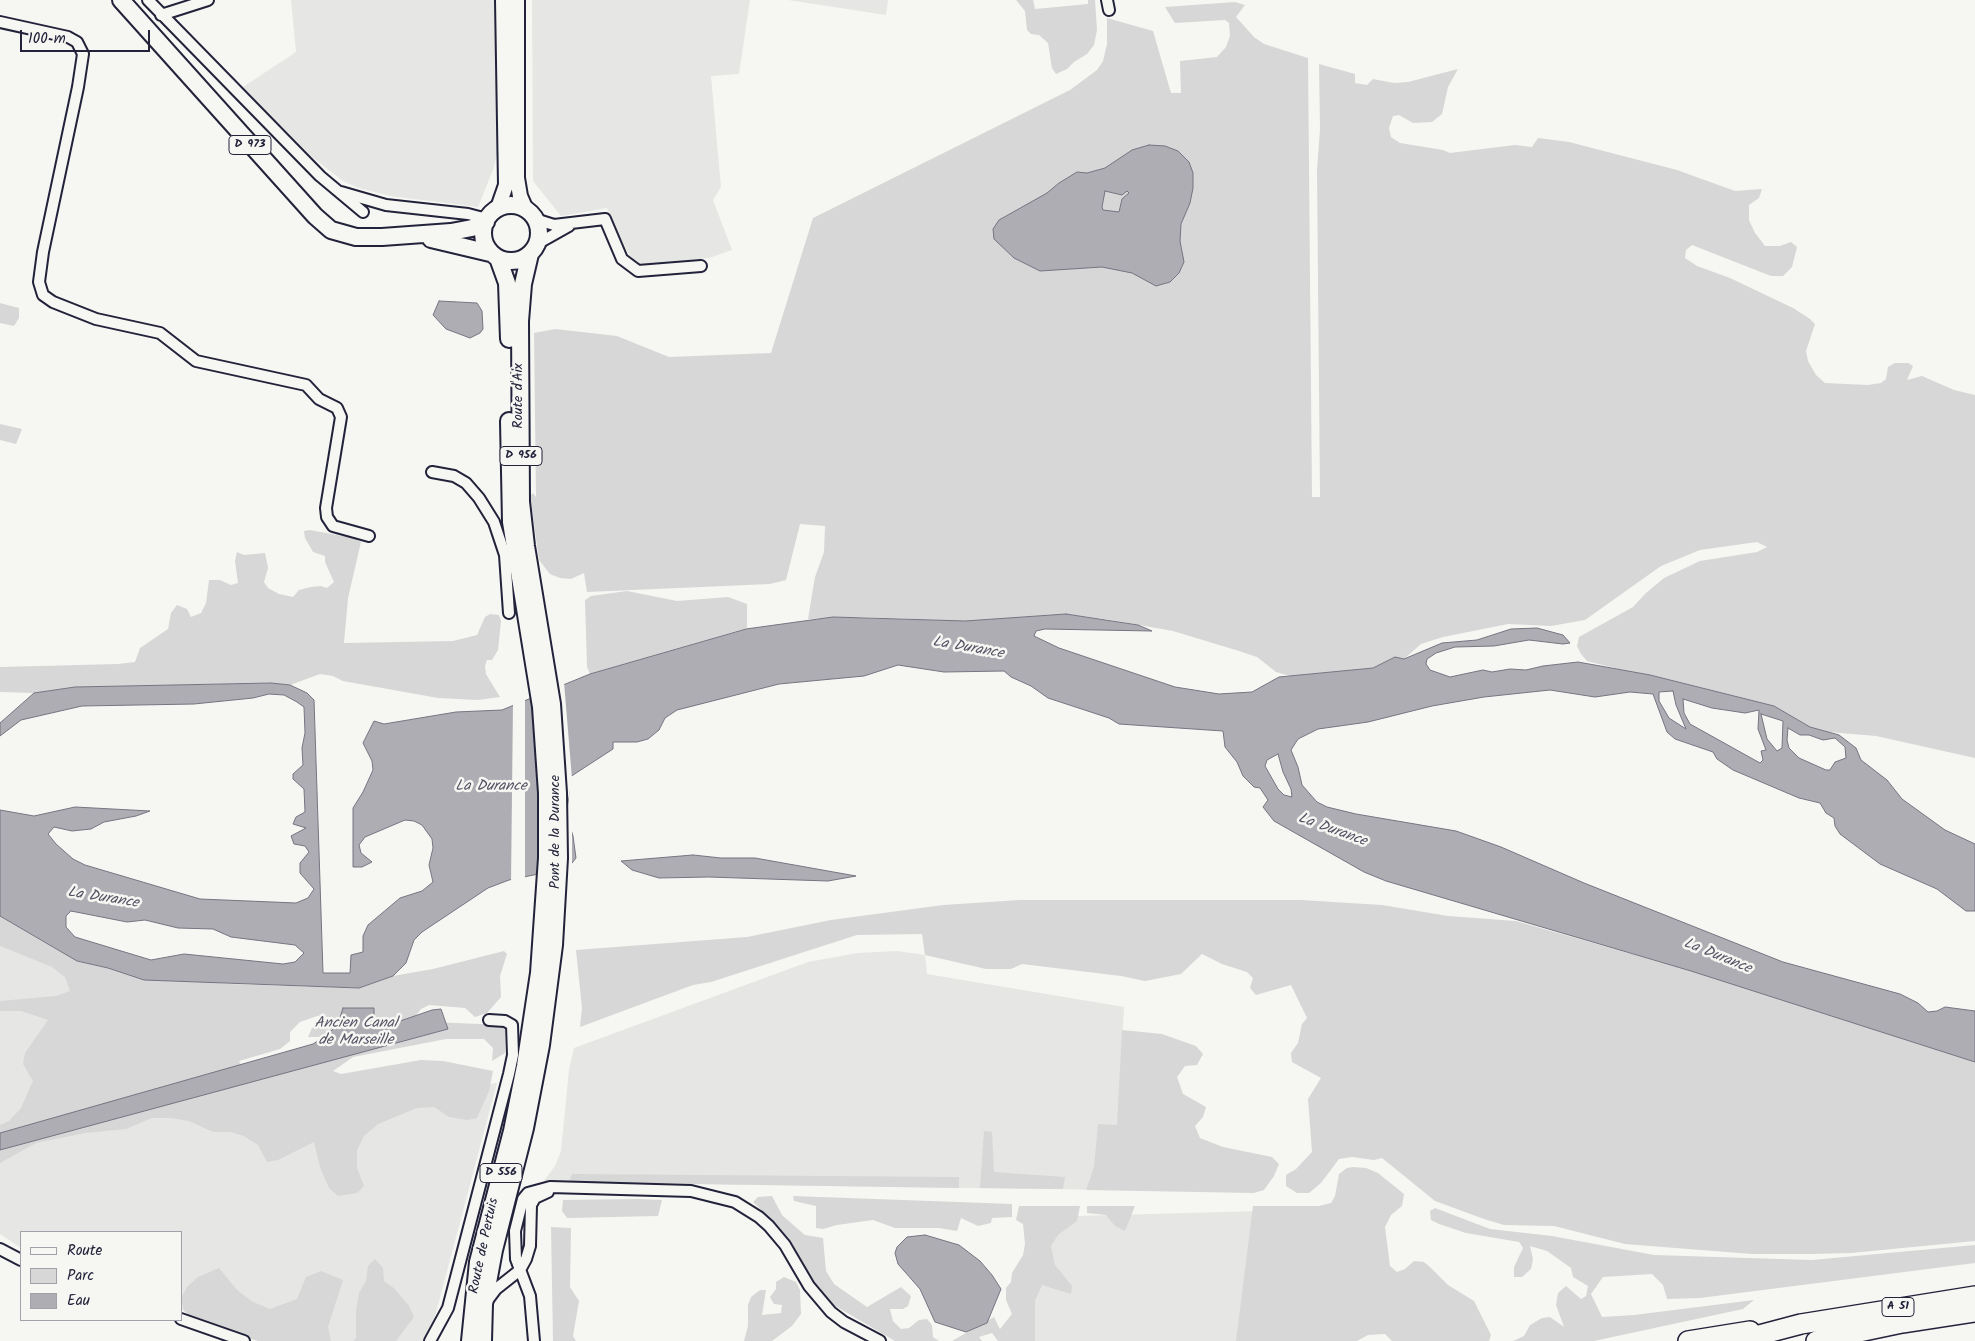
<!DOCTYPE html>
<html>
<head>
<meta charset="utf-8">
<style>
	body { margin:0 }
	#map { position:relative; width:1975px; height:1341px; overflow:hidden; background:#f6f6f2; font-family:Kalam,sans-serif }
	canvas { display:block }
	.legend { position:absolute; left:20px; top:1231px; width:162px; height:90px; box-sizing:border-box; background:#f6f6f2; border:1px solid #a1a1a9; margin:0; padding:6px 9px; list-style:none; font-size:15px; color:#22223b }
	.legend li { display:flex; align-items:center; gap:10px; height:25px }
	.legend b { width:25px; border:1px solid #a1a1a9 }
	.scale { position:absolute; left:20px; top:30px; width:130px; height:22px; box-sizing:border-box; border:2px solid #22223b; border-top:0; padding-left:6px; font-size:15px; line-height:18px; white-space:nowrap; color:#22223b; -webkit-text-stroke:4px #f6f6f2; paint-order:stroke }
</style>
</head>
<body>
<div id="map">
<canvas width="1975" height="1341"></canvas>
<ul class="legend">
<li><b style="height:6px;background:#f6f6f2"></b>Route</li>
<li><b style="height:14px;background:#d7d7d7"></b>Parc</li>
<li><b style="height:14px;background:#adadb3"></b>Eau</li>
</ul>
<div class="scale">100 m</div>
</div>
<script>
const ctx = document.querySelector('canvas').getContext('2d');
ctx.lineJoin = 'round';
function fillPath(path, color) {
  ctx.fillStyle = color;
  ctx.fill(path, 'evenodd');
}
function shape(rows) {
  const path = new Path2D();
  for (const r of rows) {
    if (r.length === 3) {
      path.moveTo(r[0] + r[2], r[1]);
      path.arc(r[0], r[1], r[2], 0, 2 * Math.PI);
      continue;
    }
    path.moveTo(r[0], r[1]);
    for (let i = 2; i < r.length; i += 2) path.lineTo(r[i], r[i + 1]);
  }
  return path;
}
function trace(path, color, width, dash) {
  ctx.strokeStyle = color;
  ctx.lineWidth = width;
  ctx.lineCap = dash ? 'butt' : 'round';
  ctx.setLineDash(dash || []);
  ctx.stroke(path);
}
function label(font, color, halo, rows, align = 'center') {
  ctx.font = font + ' Kalam,sans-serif';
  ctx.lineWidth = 5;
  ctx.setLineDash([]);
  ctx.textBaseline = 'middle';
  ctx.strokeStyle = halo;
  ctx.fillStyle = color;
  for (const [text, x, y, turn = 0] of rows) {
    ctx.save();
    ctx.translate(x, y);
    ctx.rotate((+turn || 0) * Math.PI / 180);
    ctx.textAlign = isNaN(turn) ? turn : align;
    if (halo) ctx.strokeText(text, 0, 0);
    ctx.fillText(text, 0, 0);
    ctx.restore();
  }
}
const built = shape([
	[291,0,496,0,498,151,493,170,478,207,390,196,359,188,343,181,312,157,243,87,296,52],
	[532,0,750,0,739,74,711,76,721,187,713,200,732,250,709,258,648,265,634,263,616,231,607,208,561,216,533,181],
	[788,0,888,0,886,15],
	[0,937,95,990,112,1100,0,1130],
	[897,951,925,955,927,974,1124,1007,1114,1190,543,1182,555,1166,561,1151,569,1069,574,1048,808,962,857,953],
	[497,1083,433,1324,422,1341,278,1341,181,1310,181,1232,21,1232,21,1248,0,1234,0,1152,189,1104,298,1113],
	[1258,1211,1239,1341,1007,1341,1043,1217]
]);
const green = shape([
	[1016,0,1033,0,1035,9,1088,4,1088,0,1095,0,1097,30,1094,45,1087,54,1074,62,1067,69,1056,74,1052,68,1048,43,1039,35,1031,34,1027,30,1025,11],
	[1235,2,1245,5,1236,17,1254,37,1264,44,1308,58,1312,497,1304,497,1320,497,1317,170,1320,129,1319,64,1355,74,1355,83,1367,85,1373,79,1394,83,1408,82,1458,69,1448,87,1442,114,1432,122,1413,123,1399,115,1393,116,1389,128,1391,137,1400,143,1443,150,1450,153,1515,145,1532,147,1538,138,1569,142,1677,170,1735,191,1762,189,1759,198,1749,205,1749,220,1755,233,1765,246,1780,246,1791,242,1797,247,1792,267,1783,276,1771,276,1692,245,1686,250,1685,258,1697,266,1730,278,1793,308,1810,319,1815,324,1806,351,1808,361,1816,375,1825,383,1868,385,1881,383,1886,379,1888,367,1895,363,1908,363,1913,366,1907,380,1922,376,1954,390,1975,395,1975,758,1876,736,1828,732,1810,727,1774,706,1650,675,1634,673,1587,661,1581,654,1577,646,1579,637,1633,607,1646,593,1664,578,1700,561,1757,552,1767,547,1757,542,1700,550,1661,566,1585,620,1551,626,1508,624,1443,637,1421,644,1404,659,1395,657,1373,668,1290,676,1276,672,1257,657,1239,651,1173,631,1111,620,1066,614,965,621,859,617,808,619,815,577,824,552,825,526,800,524,786,580,770,584,587,592,584,573,571,579,560,578,550,574,539,560,530,496,533,493,536,497,534,333,555,329,617,336,669,357,771,353,813,218,1070,90,1097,70,1103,61,1107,44,1107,18,1153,31,1171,93,1181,93,1180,61,1217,57,1226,47,1230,36,1229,23,1225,20,1175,23,1165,7],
	[0,303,19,308,19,318,14,326,0,323],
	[0,424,22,429,16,444,0,440],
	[310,530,353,538,361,542,348,598,344,643,453,641,477,635,485,617,490,614,499,615,501,621,498,650,492,660,487,660,485,666,486,674,500,697,478,700,438,698,343,681,333,676,320,674,290,685,271,683,75,687,34,693,0,692,0,667,118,664,135,662,140,648,168,629,171,613,177,605,187,609,191,617,201,613,206,603,209,580,220,580,231,585,238,583,235,561,237,552,244,555,265,553,268,568,264,582,268,588,279,594,293,597,299,590,311,587,321,586,327,588,334,582,325,562,325,556,313,552,305,538,304,531],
	[627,591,677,601,728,597,747,604,747,628,590,674,587,667,585,600,591,596],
	[1020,900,1301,900,1382,905,1448,916,1516,921,1691,971,1975,1062,1975,1241,1851,1253,1813,1254,1752,1254,1625,1244,1554,1226,1504,1225,1484,1219,1435,1201,1382,1158,1374,1160,1352,1157,1339,1159,1321,1183,1309,1193,1297,1193,1286,1186,1286,1175,1296,1169,1312,1152,1308,1099,1321,1078,1292,1062,1291,1053,1298,1043,1302,1024,1307,1018,1291,985,1256,995,1250,988,1253,978,1247,972,1222,964,1202,954,1181,974,1145,981,1121,976,1022,964,1011,969,986,969,925,955,922,934,857,935,711,982,693,985,580,1027,582,1008,576,950,747,937,831,920,943,905],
	[0,916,77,961,108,968,229,984,359,988,393,976,433,969,504,951,507,954,500,976,501,997,487,1013,475,1017,465,1008,429,1005,421,1009,414,1018,396,1028,332,1037,308,1037,312,1028,329,1018,317,1016,300,1022,290,1032,290,1041,280,1049,239,1061,241,1065,431,1022,505,1025,505,1053,492,1061,493,1048,484,1039,446,1039,353,1057,333,1071,341,1074,421,1060,443,1061,493,1071,489,1091,477,1118,467,1120,449,1117,434,1107,417,1108,378,1124,364,1136,357,1150,357,1168,364,1186,357,1193,338,1196,329,1188,320,1167,314,1142,278,1160,267,1162,258,1145,244,1136,231,1132,213,1132,189,1121,171,1118,152,1118,126,1129,85,1133,36,1143,0,1163,0,1125,9,1121,21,1108,33,1081,23,1064,25,1053,48,1020,21,1011,0,1011,0,1001,56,996,70,991,65,977,52,967,0,946],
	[1122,1030,1162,1034,1196,1046,1203,1054,1197,1065,1185,1066,1177,1077,1183,1094,1206,1107,1203,1117,1195,1126,1200,1138,1223,1147,1272,1157,1279,1164,1274,1176,1264,1190,1254,1193,1086,1190,1094,1167,1098,1124,1117,1125],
	[984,1131,992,1132,994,1172,1065,1177,1063,1189,980,1188],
	[1353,1167,1366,1168,1378,1173,1404,1194,1402,1206,1391,1215,1385,1227,1390,1266,1397,1272,1405,1269,1414,1261,1424,1262,1431,1268,1448,1285,1474,1301,1491,1335,1489,1341,1392,1341,1385,1334,1368,1335,1357,1341,1236,1341,1253,1206,1319,1206,1331,1203,1335,1196,1339,1174,1347,1168],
	[572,1174,959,1177,959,1188,569,1182],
	[772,1196,782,1215,799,1230,805,1235,823,1238,826,1271,834,1284,867,1307,901,1287,911,1296,908,1306,903,1309,890,1309,893,1321,901,1329,909,1328,919,1320,927,1319,932,1325,933,1337,939,1341,895,1341,832,1304,815,1284,792,1243,780,1228,753,1202,758,1197],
	[793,1196,1012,1204,1012,1217,992,1218,991,1223,978,1226,961,1218,957,1231,939,1228,895,1228,873,1220,837,1225,823,1229,816,1228,816,1206,794,1201],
	[563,1200,639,1199,662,1200,658,1216,567,1218,562,1211],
	[1019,1206,1080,1206,1077,1221,1058,1235,1051,1246,1055,1265,1072,1286,1071,1294,1042,1285,1035,1301,1035,1341,998,1341,992,1333,979,1337,982,1341,952,1341,994,1317,1000,1329,1012,1314,1006,1300,1006,1288,1011,1282,1012,1273,1023,1255,1025,1244,1023,1224,1016,1220],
	[1087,1206,1135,1206,1125,1231,1115,1226,1106,1215,1087,1213],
	[1435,1208,1490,1229,1552,1236,1654,1255,1812,1260,1975,1245,1975,1263,1700,1298,1667,1299,1663,1285,1652,1274,1603,1277,1591,1294,1602,1317,1634,1315,1754,1300,1743,1309,1594,1341,1513,1341,1524,1336,1530,1325,1542,1318,1550,1317,1564,1327,1556,1305,1558,1293,1566,1286,1581,1299,1586,1296,1588,1286,1573,1277,1571,1268,1547,1251,1530,1246,1533,1259,1531,1269,1522,1277,1514,1277,1514,1267,1523,1248,1519,1242,1466,1233,1439,1224,1431,1220,1430,1211],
	[551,1227,571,1228,570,1287,579,1301,573,1336,576,1341,553,1341],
	[375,1259,383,1268,384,1281,395,1289,409,1306,414,1317,396,1341,353,1341,356,1338,356,1311,359,1293,366,1281,368,1266],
	[219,1268,237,1290,253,1302,270,1309,297,1299,306,1277,321,1271,343,1280,328,1327,331,1341,258,1341,197,1322,184,1311,181,1298,187,1287,198,1277],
	[784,1277,796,1282,800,1290,801,1314,792,1326,772,1341,744,1341,748,1326,748,1305,751,1297,760,1290,766,1290,762,1315,781,1313,782,1305,774,1304,770,1297,776,1289,776,1282]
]);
const water = shape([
	[1149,145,1165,146,1178,151,1189,162,1193,173,1193,188,1190,203,1181,224,1180,241,1184,262,1179,273,1170,282,1156,286,1132,273,1102,267,1040,271,1014,258,994,239,993,229,999,220,1047,193,1059,183,1077,172,1087,173,1105,168,1132,150,1149,145],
	[1105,191,1122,195,1127,191,1129,193,1122,199,1119,212,1103,210,1102,207,1105,191],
	[439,301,477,303,482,311,483,329,480,333,470,338,446,329,433,315,439,301],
	[1066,614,1138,625,1152,631,1045,629,1036,631,1034,636,1059,648,1175,687,1219,694,1252,692,1279,677,1373,668,1395,657,1404,659,1442,643,1477,640,1511,629,1537,628,1563,635,1570,643,1563,644,1529,640,1494,646,1455,647,1436,653,1427,659,1426,664,1430,670,1450,677,1483,670,1492,672,1510,669,1526,670,1543,666,1578,662,1650,675,1774,706,1810,727,1839,735,1856,748,1861,760,1887,780,1902,799,1945,830,1975,844,1975,911,1966,911,1937,889,1880,864,1840,834,1835,826,1834,818,1826,813,1820,803,1799,798,1733,770,1717,759,1713,752,1675,739,1667,732,1653,694,1630,692,1595,697,1550,690,1484,697,1432,706,1368,722,1318,729,1298,739,1291,750,1298,767,1302,785,1317,802,1327,807,1356,814,1456,831,1501,847,1584,883,1783,962,1900,994,1918,1003,1928,1012,1937,1011,1945,1007,1975,1011,1975,1062,1691,971,1386,881,1364,872,1274,821,1263,807,1268,800,1260,788,1254,787,1243,776,1237,762,1225,747,1223,731,1119,724,1109,718,1048,698,1031,686,1011,677,1004,671,944,672,898,665,864,676,779,684,677,710,665,718,659,730,648,739,637,742,613,742,613,749,570,777,567,817,573,836,576,858,568,868,509,880,488,888,422,932,414,940,406,963,393,976,359,988,144,980,108,968,77,961,0,916,0,810,34,816,75,807,150,811,136,816,104,822,91,829,72,831,54,827,48,834,56,844,73,859,85,865,200,899,296,903,308,898,314,889,300,873,300,863,309,852,305,846,294,844,291,836,306,828,293,824,296,817,305,812,304,789,293,779,293,774,303,765,302,748,305,733,304,707,297,702,284,695,269,694,253,698,194,704,82,706,21,720,0,736,0,723,34,693,75,687,271,683,290,685,307,693,314,700,323,973,350,973,351,955,363,952,363,936,368,925,400,898,422,891,433,882,429,865,433,848,432,839,422,825,414,821,405,820,365,837,359,845,361,853,372,862,362,867,353,867,353,808,363,792,373,770,372,761,363,743,374,721,384,724,456,712,502,710,590,674,746,629,833,617,965,621,1066,614],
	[1673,691,1676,705,1686,729,1669,718,1659,701,1659,692,1673,691],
	[1683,699,1712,708,1745,713,1759,710,1758,729,1766,750,1761,751,1763,760,1760,763,1690,724,1684,713,1683,699],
	[1761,714,1783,721,1782,748,1777,751,1767,739,1761,714],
	[1788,728,1800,735,1809,735,1823,740,1835,738,1845,747,1846,758,1835,762,1830,770,1826,770,1799,758,1789,748,1787,740,1788,728],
	[1278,754,1283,772,1291,789,1292,797,1284,795,1278,789,1265,766,1267,760,1278,754],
	[71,911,127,922,145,920,178,928,213,929,231,937,295,945,304,953,295,962,283,964,184,954,151,960,75,937,66,927,66,916,71,911],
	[693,855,721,858,755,858,856,876,828,881,709,877,659,878,632,870,621,861,693,855],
	[343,1008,374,1008,374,1024,380,1028,432,1010,441,1009,448,1029,0,1150,0,1133,313,1044,327,1035,338,1024,343,1008],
	[925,1235,959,1245,980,1261,992,1275,1001,1289,987,1323,966,1332,935,1322,920,1289,898,1264,895,1253,897,1247,907,1237,925,1235]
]);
const pier = shape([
	[564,682,572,779,568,800,572,826,572,867,569,871,538,877,539,793,531,695],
	[525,698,525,879,511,882,513,703]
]);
const street = shape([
	[148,0,320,176,363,212],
	[1107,0,1109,10],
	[161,15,208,0],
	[0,22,68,37,77,42,83,54,78,87,43,252,39,282,43,295,53,302,96,319,160,333,196,361,306,385,319,399,337,408,341,417,326,508,327,517,333,526,369,536],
	[341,192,386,205,468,214,487,219],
	[535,219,554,225,605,219,622,259,638,271,701,266],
	[537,244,569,226],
	[432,472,454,476,466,483,479,498,494,522,505,555,509,613],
	[0,1249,21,1260],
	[487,1301,496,1289,520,1270,526,1259,530,1246,531,1205,535,1198,548,1192],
	[181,1319,244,1341],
	[430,1341,448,1308,509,1074,513,1055,512,1025,505,1021,489,1020],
	[534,1341,530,1296,516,1259,515,1231,523,1199,528,1193,550,1187,691,1191,735,1202,759,1217,769,1226,785,1245,809,1286,831,1312,844,1322,880,1341]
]);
const secondary = shape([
	[517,0,517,178,520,196,526,210],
	[498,208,506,185,503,0]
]);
const primary = shape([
	[121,0,315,216,331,230,356,237,382,237,451,232,472,228,486,222],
	[511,233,28],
	[431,239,490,253],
	[498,258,507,283,509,339],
	[470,1341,478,1262,512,1131,525,1066,539,973,547,858,547,793,541,707,511,522,509,421],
	[483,1341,484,1304,494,1250,525,1128,541,1045,554,945,559,858,558,793,552,704,526,546,521,502,520,321,523,284,530,254]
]);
const highway = shape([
	[1688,1341,1750,1331],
	[1737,1341,1801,1324,1975,1296],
	[1816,1341,1902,1323,1975,1312]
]);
const shields = [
	[250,145,42],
	[521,456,42],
	[501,1173,42],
	[1898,1307,32]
];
const shieldNames = [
	["D 973",250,145],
	["D 956",521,456],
	["D 556",501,1173],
	["A 51",1898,1307]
];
const streetNames = [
	["Route d'Aix",520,396,-90],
	["Pont de la Durance",557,832,-90],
	["Route de Pertuis",485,1246,-78]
];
const waterNames = [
	["La Durance",968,649,10],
	["La Durance",491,787],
	["La Durance",1332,831,20],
	["La Durance",103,899,9],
	["La Durance",1717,957,22],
	["Ancien Canal",356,1024],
	["de Marseille",356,1041]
];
fillPath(built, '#e6e6e4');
fillPath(green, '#d7d7d7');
fillPath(water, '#adadb3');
trace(water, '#757583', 1);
fillPath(pier, '#f6f6f2');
trace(street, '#22223b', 14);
trace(secondary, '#22223b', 18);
trace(primary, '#22223b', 20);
trace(highway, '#22223b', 22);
trace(street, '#f6f6f2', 10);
trace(secondary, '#f6f6f2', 14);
trace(primary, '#f6f6f2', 16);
trace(highway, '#f6f6f2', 19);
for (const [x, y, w] of shields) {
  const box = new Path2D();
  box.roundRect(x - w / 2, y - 9.5, w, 19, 4);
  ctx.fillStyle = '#f6f6f2';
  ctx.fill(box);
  trace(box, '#22223b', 1);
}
label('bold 12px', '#22223b', null, shieldNames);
label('14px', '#22223b', '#f6f6f2', streetNames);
label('italic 15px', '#535365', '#f6f6f2', waterNames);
</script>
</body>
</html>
